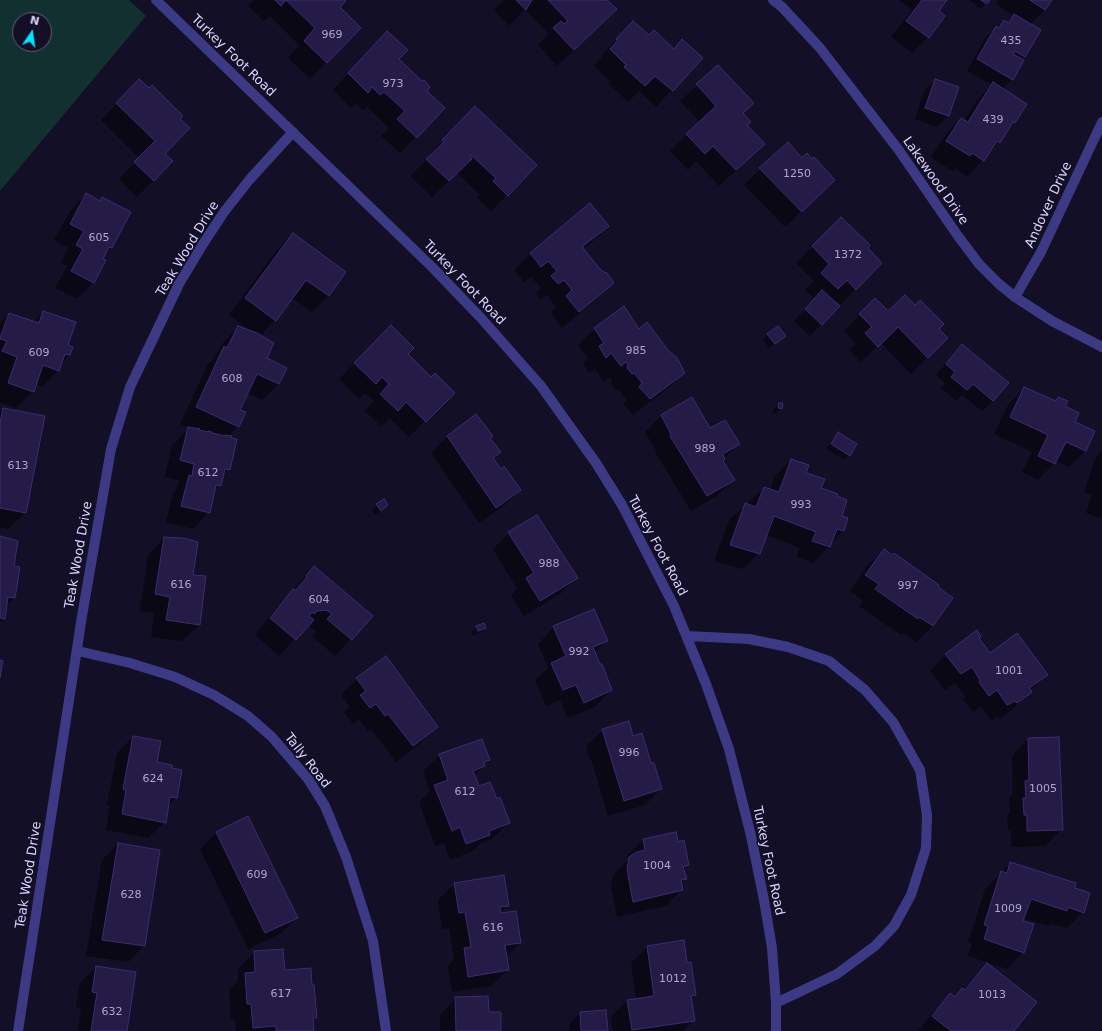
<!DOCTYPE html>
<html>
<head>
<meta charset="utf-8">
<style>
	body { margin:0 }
	#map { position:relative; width:1102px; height:1031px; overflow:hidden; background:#130f26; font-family:"DejaVu Sans",sans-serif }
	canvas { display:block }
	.north { position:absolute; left:12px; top:12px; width:40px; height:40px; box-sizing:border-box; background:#130f26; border:1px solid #625e7d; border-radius:50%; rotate:13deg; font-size:11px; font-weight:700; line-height:16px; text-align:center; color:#d9d4ff }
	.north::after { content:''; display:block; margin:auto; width:14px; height:18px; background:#00e5ff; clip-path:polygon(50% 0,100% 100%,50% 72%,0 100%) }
</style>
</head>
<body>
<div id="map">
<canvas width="1102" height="1031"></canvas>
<div class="north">N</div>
</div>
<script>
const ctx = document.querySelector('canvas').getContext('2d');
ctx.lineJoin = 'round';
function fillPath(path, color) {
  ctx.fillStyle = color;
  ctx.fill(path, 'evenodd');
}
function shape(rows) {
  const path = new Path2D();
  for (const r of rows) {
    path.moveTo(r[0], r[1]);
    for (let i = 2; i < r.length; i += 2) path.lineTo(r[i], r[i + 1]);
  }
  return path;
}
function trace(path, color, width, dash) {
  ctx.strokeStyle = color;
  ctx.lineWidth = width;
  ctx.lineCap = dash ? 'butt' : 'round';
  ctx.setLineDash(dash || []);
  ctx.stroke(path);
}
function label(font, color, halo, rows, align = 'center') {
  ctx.font = font + ' "DejaVu Sans",sans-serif';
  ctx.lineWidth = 3;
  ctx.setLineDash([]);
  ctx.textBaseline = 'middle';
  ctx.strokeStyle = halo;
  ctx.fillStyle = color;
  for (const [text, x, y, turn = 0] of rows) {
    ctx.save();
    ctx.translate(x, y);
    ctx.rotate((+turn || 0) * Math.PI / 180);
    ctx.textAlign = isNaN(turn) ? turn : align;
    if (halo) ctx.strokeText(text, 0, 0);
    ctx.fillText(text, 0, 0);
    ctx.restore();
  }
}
const green = shape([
	[0,0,129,0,146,16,0,191],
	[20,20,44,20,44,44,20,44]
]);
const shadow = shape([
	[254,0,343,0,338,7,360,28,310,79,288,58,299,45,270,16,264,21,248,6],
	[504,0,606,0,599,26,557,66,538,45,549,34,525,9,509,26,494,10],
	[899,0,945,0,937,11,928,37,912,53,891,37,912,10],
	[969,0,989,0,981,9],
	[999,0,1051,0,1045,10,1029,25,1025,56,1021,60,1023,61,1012,79,1002,89,1014,123,1009,128,999,142,967,177,956,169,953,172,931,157,945,135,961,119,964,121,977,100,992,85,967,71,985,38,996,27,997,28,1004,22,1007,23,1014,16,996,4],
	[633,22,649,37,673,50,682,41,701,58,656,107,639,91,628,102,609,84,611,82,594,66,602,57,601,56],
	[371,48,398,59,422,82,426,91,444,108,400,153,381,136,389,128,367,107,363,111,356,103,351,108,333,90],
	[718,67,742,113,746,125,747,160,719,186,696,161,688,170,670,151,700,122,680,101],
	[935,80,957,88,948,116,937,127,915,119,924,91],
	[123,97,179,119,164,154,172,161,137,197,119,179,139,158,101,120],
	[475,108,507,195,491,211,477,198,480,195,457,173,432,197,410,176,428,159,427,157],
	[788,143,818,196,785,227,744,185],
	[86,194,99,201,102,198,111,248,104,255,102,259,104,261,93,283,77,299,55,288,67,266,61,262,68,248,54,240,70,211],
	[590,205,608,226,592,242,583,249,598,269,613,283,596,299,562,328,551,313,556,307,547,295,541,300,536,293,541,288,531,277,524,282,514,270,530,254],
	[841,218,866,248,881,263,810,336,794,321,815,299,805,290,814,281,796,263],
	[293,234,345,272,328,296,312,312,292,298,275,320,260,336,265,359,279,384,262,400,247,393,239,410,238,426,228,437,229,469,222,476,220,485,214,491,209,512,193,529,166,522,173,493,177,489,179,480,165,477,172,445,189,428,180,424,208,364,215,357,222,344,238,327,252,332,229,315,276,251],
	[875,299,888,313,937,329,947,338,911,374,881,343,861,362,849,350,856,344,844,331],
	[623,308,639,330,684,373,667,389,633,415,623,404,627,400,618,389,615,390,611,384,612,381,610,377,604,382,595,369,589,373,583,363,588,358,578,345,595,329],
	[43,312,67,346,69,355,61,364,58,371,42,387,35,384,33,391,16,408,0,402,0,377,1,373,0,372,0,323,9,314,33,322],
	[391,326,407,354,431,378,453,393,409,437,390,418,381,426,365,411,374,401,365,393,359,399,339,379],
	[768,335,779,341,769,348,763,340],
	[962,345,993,401,982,411,962,395,956,401,941,388,945,383,936,375],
	[1024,388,1055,401,1058,398,1074,422,1085,451,1069,467,1056,461,1038,480,1022,472,1032,452,994,434,1008,405],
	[779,404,781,409,775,414,773,413,774,409],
	[3,409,25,513,8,529,0,527,0,412],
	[662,415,710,430,738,443,722,461,733,480,717,496,691,511,655,452,656,451,645,432],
	[838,434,849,455,844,460,827,449,833,439],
	[448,436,489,438,499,452,492,459,500,471,520,490,504,506,479,523,431,453],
	[1102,450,1102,518,1086,513,1092,495,1084,492,1095,459],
	[791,460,820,489,840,516,843,531,813,563,797,557,800,548,766,535,759,553,743,569,714,561,729,520,764,488,770,490,775,476],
	[377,505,382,510,375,515,372,510],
	[509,533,577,577,560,594,524,616,511,595,517,589,493,549],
	[0,537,13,567,14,598,6,606,4,618,0,622],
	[164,538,192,575,205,577,199,625,182,641,151,637,154,613,140,611,148,555],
	[884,550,933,626,916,642,903,633,901,635,859,606,863,601,850,591,867,566],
	[314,568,372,616,335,656,312,636,316,631,309,626,307,626,279,656,255,635,277,607],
	[477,627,485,628,480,633,473,636,471,632],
	[554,627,606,641,594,653,611,690,595,707,568,718,560,700,546,706,535,680,548,668,538,644],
	[593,698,593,700,580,705,579,704],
	[978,638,989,655,1046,675,1013,709,1000,719,998,716,991,721,981,706,973,712,963,699,965,697,955,683,945,690,930,671,946,654],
	[357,679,437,727,420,743,396,762,371,729,368,731,359,719,353,724,344,712,350,707,341,695],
	[603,730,633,737,650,765,661,789,645,805,608,816,591,759,590,760,586,746],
	[133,737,155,763,176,798,167,807,165,822,148,838,106,830,110,806,107,805,117,753],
	[1058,738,1062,829,1045,846,1011,847,1011,831,1008,831,1007,815,1010,813,1009,798,1013,794,1012,756,1028,739],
	[440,755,488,760,474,776,478,787,496,800,509,822,492,839,481,843,473,851,450,860,444,843,435,846,419,802,430,791,423,771],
	[216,833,297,918,280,934,248,949,200,849],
	[643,840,677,843,688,865,683,870,685,879,681,884,682,889,666,906,617,917,611,886,613,875,628,860,627,856],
	[118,844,144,946,128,962,86,956,102,860],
	[1011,863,1074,889,1083,912,1067,928,1052,924,1049,926,1023,918,1022,922,1023,952,1007,969,968,956,972,943,968,942,985,889],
	[454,884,508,905,499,914,520,943,506,957,508,970,491,986,452,992,448,966,454,959,449,928,442,929,438,900],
	[683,941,687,964,695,995,691,999,694,1020,683,1031,613,1031,611,1017,627,1001,636,999,631,963,647,947],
	[282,950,284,971,311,986,313,986,316,1018,313,1021,313,1031,236,1031,235,1019,231,1020,229,991,238,981,238,969,254,952],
	[987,964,1013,1031,918,1031,934,1011,951,994,954,997,963,990],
	[96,967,126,1031,78,1031,81,1009,76,1008,80,983],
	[456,998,488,1013,500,1031,440,1031,440,1015],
	[580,1013,607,1031,570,1031,569,1024]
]);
const building = shape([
	[275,0,286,0,281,6,275,0],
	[286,0,344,0,346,1,340,7,361,28,327,63,304,41,315,28,286,0],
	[516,0,532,0,526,10,516,0],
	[548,0,607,0,617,9,574,50,553,28,561,21,564,24,568,21,548,0],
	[922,0,947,0,939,11,945,16,929,38,906,21,922,0],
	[981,0,990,0,987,4,981,0],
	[1030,0,1052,0,1045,10,1030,0],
	[1014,14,1041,30,1025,57,1015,51,1013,54,1024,60,1013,80,977,59,996,26,999,28,1004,20,1009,23,1014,14],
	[633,21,649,35,654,30,674,49,682,39,703,58,673,91,655,76,645,86,624,67,626,65,610,49,618,40,616,39,633,21],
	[387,31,408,50,399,59,422,81,424,80,430,87,427,91,445,108,417,138,397,119,405,111,384,92,380,95,372,87,368,93,348,73,387,31],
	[718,65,754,103,743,113,751,122,747,125,765,144,736,170,713,146,705,154,686,134,716,106,696,84,718,65],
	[139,79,149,88,152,85,183,116,180,119,190,128,165,154,173,161,154,181,134,162,155,141,116,103,139,79],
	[935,79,959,87,949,116,925,108,935,79],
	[993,82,1027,104,1015,123,1013,122,1000,143,997,141,984,161,972,153,970,156,946,141,961,118,968,122,993,82],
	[475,106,537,165,508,196,493,181,496,178,471,155,470,156,472,159,449,181,426,159,444,142,442,140,475,106],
	[788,142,802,158,807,153,812,159,814,157,835,180,802,212,759,168,788,142],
	[86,193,100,201,102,197,131,212,112,248,109,247,103,259,106,260,94,283,71,271,83,249,76,245,84,231,70,224,86,193],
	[590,203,609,226,583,246,583,248,599,268,604,272,607,273,614,283,579,312,566,296,572,290,564,280,558,284,551,276,557,271,548,261,541,267,530,253,590,203],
	[841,217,870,245,868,248,882,263,856,290,847,280,838,289,821,273,829,264,812,246,841,217],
	[293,233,346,272,329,296,306,280,276,321,245,298,293,233],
	[822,290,840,306,822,325,805,309,822,290],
	[905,295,915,305,920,300,944,324,939,329,948,338,928,358,898,327,878,347,865,333,872,327,859,314,875,298,888,311,905,295],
	[624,306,639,329,647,322,668,350,677,358,685,373,650,399,639,387,642,383,634,373,632,374,627,368,628,364,626,362,621,366,611,353,606,358,599,346,604,343,594,328,624,306],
	[43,311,76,322,68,345,73,347,70,355,65,354,59,371,43,365,34,392,8,383,17,357,2,351,7,341,0,339,0,338,9,313,39,323,43,311],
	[391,325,414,348,408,354,431,377,435,373,455,393,426,422,406,402,398,411,380,394,389,384,382,377,376,384,354,363,391,325],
	[238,326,257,333,274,343,267,358,287,368,279,384,257,374,240,410,246,412,239,427,196,407,224,346,227,348,238,326],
	[778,326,786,336,775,344,767,334,778,326],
	[962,344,1009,383,993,401,973,384,967,390,951,377,955,372,946,364,962,344],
	[1024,387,1056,401,1058,397,1068,401,1065,406,1079,413,1075,422,1095,431,1086,451,1066,442,1055,464,1038,456,1048,435,1010,417,1024,387],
	[692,397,710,428,725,420,740,444,723,454,725,459,723,461,735,480,707,496,670,436,671,434,661,415,692,397],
	[779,403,783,403,782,409,778,408,779,403],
	[3,408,45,416,26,513,0,508,0,423,3,408],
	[476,414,493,436,490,438,501,452,493,458,501,469,504,466,521,490,496,508,447,436,476,414],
	[188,427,200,429,199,430,207,432,208,431,212,432,212,433,225,436,225,435,232,436,231,438,237,439,230,470,225,469,221,486,216,485,210,513,181,506,189,475,192,476,194,464,180,460,188,427],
	[838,432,857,444,850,456,831,444,838,432],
	[791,459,809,465,806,473,825,479,821,488,838,494,837,496,847,500,842,516,848,518,844,531,837,529,830,547,812,541,816,532,774,516,760,554,730,545,745,503,756,507,764,487,779,492,791,459],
	[384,499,388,505,381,511,376,504,384,499],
	[537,515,578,578,540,601,526,578,534,573,508,532,537,515],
	[0,536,18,541,14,566,20,567,15,598,8,597,5,619,0,618,0,536],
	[164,537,183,538,198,542,193,575,206,576,200,625,166,620,170,597,155,594,164,537],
	[884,549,892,555,894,553,939,585,938,587,953,598,933,626,919,617,918,619,875,589,879,584,865,575,884,549],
	[314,566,373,616,352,640,327,619,332,614,326,610,317,611,314,614,312,612,309,616,314,620,296,640,270,618,293,589,296,590,307,577,306,576,314,566],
	[594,609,608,641,593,647,600,664,602,664,612,690,584,703,576,685,563,690,551,663,566,656,553,626,594,609],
	[484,623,486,628,478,631,476,626,484,623],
	[977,630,981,636,979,638,990,653,1017,633,1048,675,1029,688,1032,691,1031,693,1017,703,1015,701,1007,705,997,690,989,696,979,682,980,680,972,667,961,674,945,654,977,630],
	[386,656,438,727,413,746,388,714,385,716,376,704,370,708,360,695,366,691,356,678,386,656],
	[0,660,3,661,0,678,0,660],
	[629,721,633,736,642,733,651,763,654,763,662,789,624,801,602,729,629,721],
	[133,736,161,741,157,762,172,765,172,768,182,770,177,798,170,797,166,823,122,814,126,790,123,789,133,736],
	[1059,737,1063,830,1027,831,1027,815,1024,815,1023,798,1026,798,1025,781,1029,780,1028,738,1059,737],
	[482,739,490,760,484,762,485,766,473,771,479,786,490,782,497,799,500,797,510,823,489,831,490,835,466,844,460,827,452,831,434,785,448,780,439,754,482,739],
	[248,816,298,918,265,933,216,832,248,816],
	[676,832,678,842,684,840,689,865,683,867,687,879,681,880,683,890,633,902,627,869,629,857,637,852,645,850,643,839,676,832],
	[118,843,160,850,145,946,102,940,118,843],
	[1010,862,1076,883,1075,888,1090,893,1084,913,1068,907,1067,911,1031,899,1023,921,1034,924,1024,953,984,939,988,926,984,925,1001,871,1007,873,1010,862],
	[504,875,509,906,500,907,501,913,516,911,521,943,505,945,509,970,468,977,464,948,471,947,465,912,459,913,454,883,504,875],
	[684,940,687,963,691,962,696,995,691,996,695,1021,632,1030,627,1000,654,996,647,946,684,940],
	[283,949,285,970,311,968,312,985,314,985,317,1018,313,1018,314,1031,276,1031,276,1026,253,1028,251,1004,247,1004,245,973,255,972,254,951,283,949],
	[987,963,1037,1002,1014,1031,951,1031,932,1016,950,993,955,997,962,988,965,990,987,963],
	[96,966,136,972,127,1031,91,1031,97,993,92,992,96,966],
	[488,996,489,1012,501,1012,501,1031,456,1031,455,997,488,996],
	[606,1010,608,1031,581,1031,580,1012,606,1010]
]);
const minor = shape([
	[156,0,432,267,481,318,541,386,596,463,622,505,674,606,706,684,729,749,751,836,764,900,772,948,776,1003,776,1031],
	[773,0,782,7,820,48,898,149,958,236,979,264,999,284,1015,297,1052,321,1102,347],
	[1015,297,1041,252,1102,122],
	[687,636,749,639,788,647,829,661,865,690,893,722,920,770,927,815,926,848,911,895,894,926,875,946,837,974,776,1003],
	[78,651,130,663,175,677,214,695,248,716,272,737,308,779,325,806,346,857,373,941,386,1031],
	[18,1031,82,616,111,449,130,387,179,284,203,244,224,212,250,179,293,132]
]);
const numberNames = [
	["969",332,35],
	["435",1011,41],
	["973",393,84],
	["439",993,120],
	["1250",797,174],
	["605",99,238],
	["1372",848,255],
	["985",636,351],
	["609",39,353],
	["608",232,379],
	["989",705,449],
	["613",18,466],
	["612",208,473],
	["993",801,505],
	["988",549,564],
	["616",181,585],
	["997",908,586],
	["604",319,600],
	["992",579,652],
	["1001",1009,671],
	["996",629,753],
	["624",153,779],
	["1005",1043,789],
	["612",465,792],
	["1004",657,866],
	["609",257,875],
	["628",131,895],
	["1009",1008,909],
	["616",493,928],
	["1012",673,979],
	["617",281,994],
	["1013",992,995],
	["632",112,1012]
];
const streetNames = [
	["Turkey Foot Road",233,56,44],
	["Lakewood Drive",935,181,55],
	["Andover Drive",1049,205,-65],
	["Teak Wood Drive",188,249,-59],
	["Turkey Foot Road",464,283,46],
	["Turkey Foot Road",657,546,62],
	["Teak Wood Drive",79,555,-80],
	["Tally Road",307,761,52],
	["Turkey Foot Road",768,861,78],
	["Teak Wood Drive",29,875,-81]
];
fillPath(green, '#12302f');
fillPath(shadow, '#0007');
fillPath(building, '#241b47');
trace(building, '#3b2d73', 1);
trace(minor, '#3d3a85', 10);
label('11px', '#aca6d1', null, numberNames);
label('13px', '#d9d4ff', '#130f26', streetNames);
</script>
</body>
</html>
